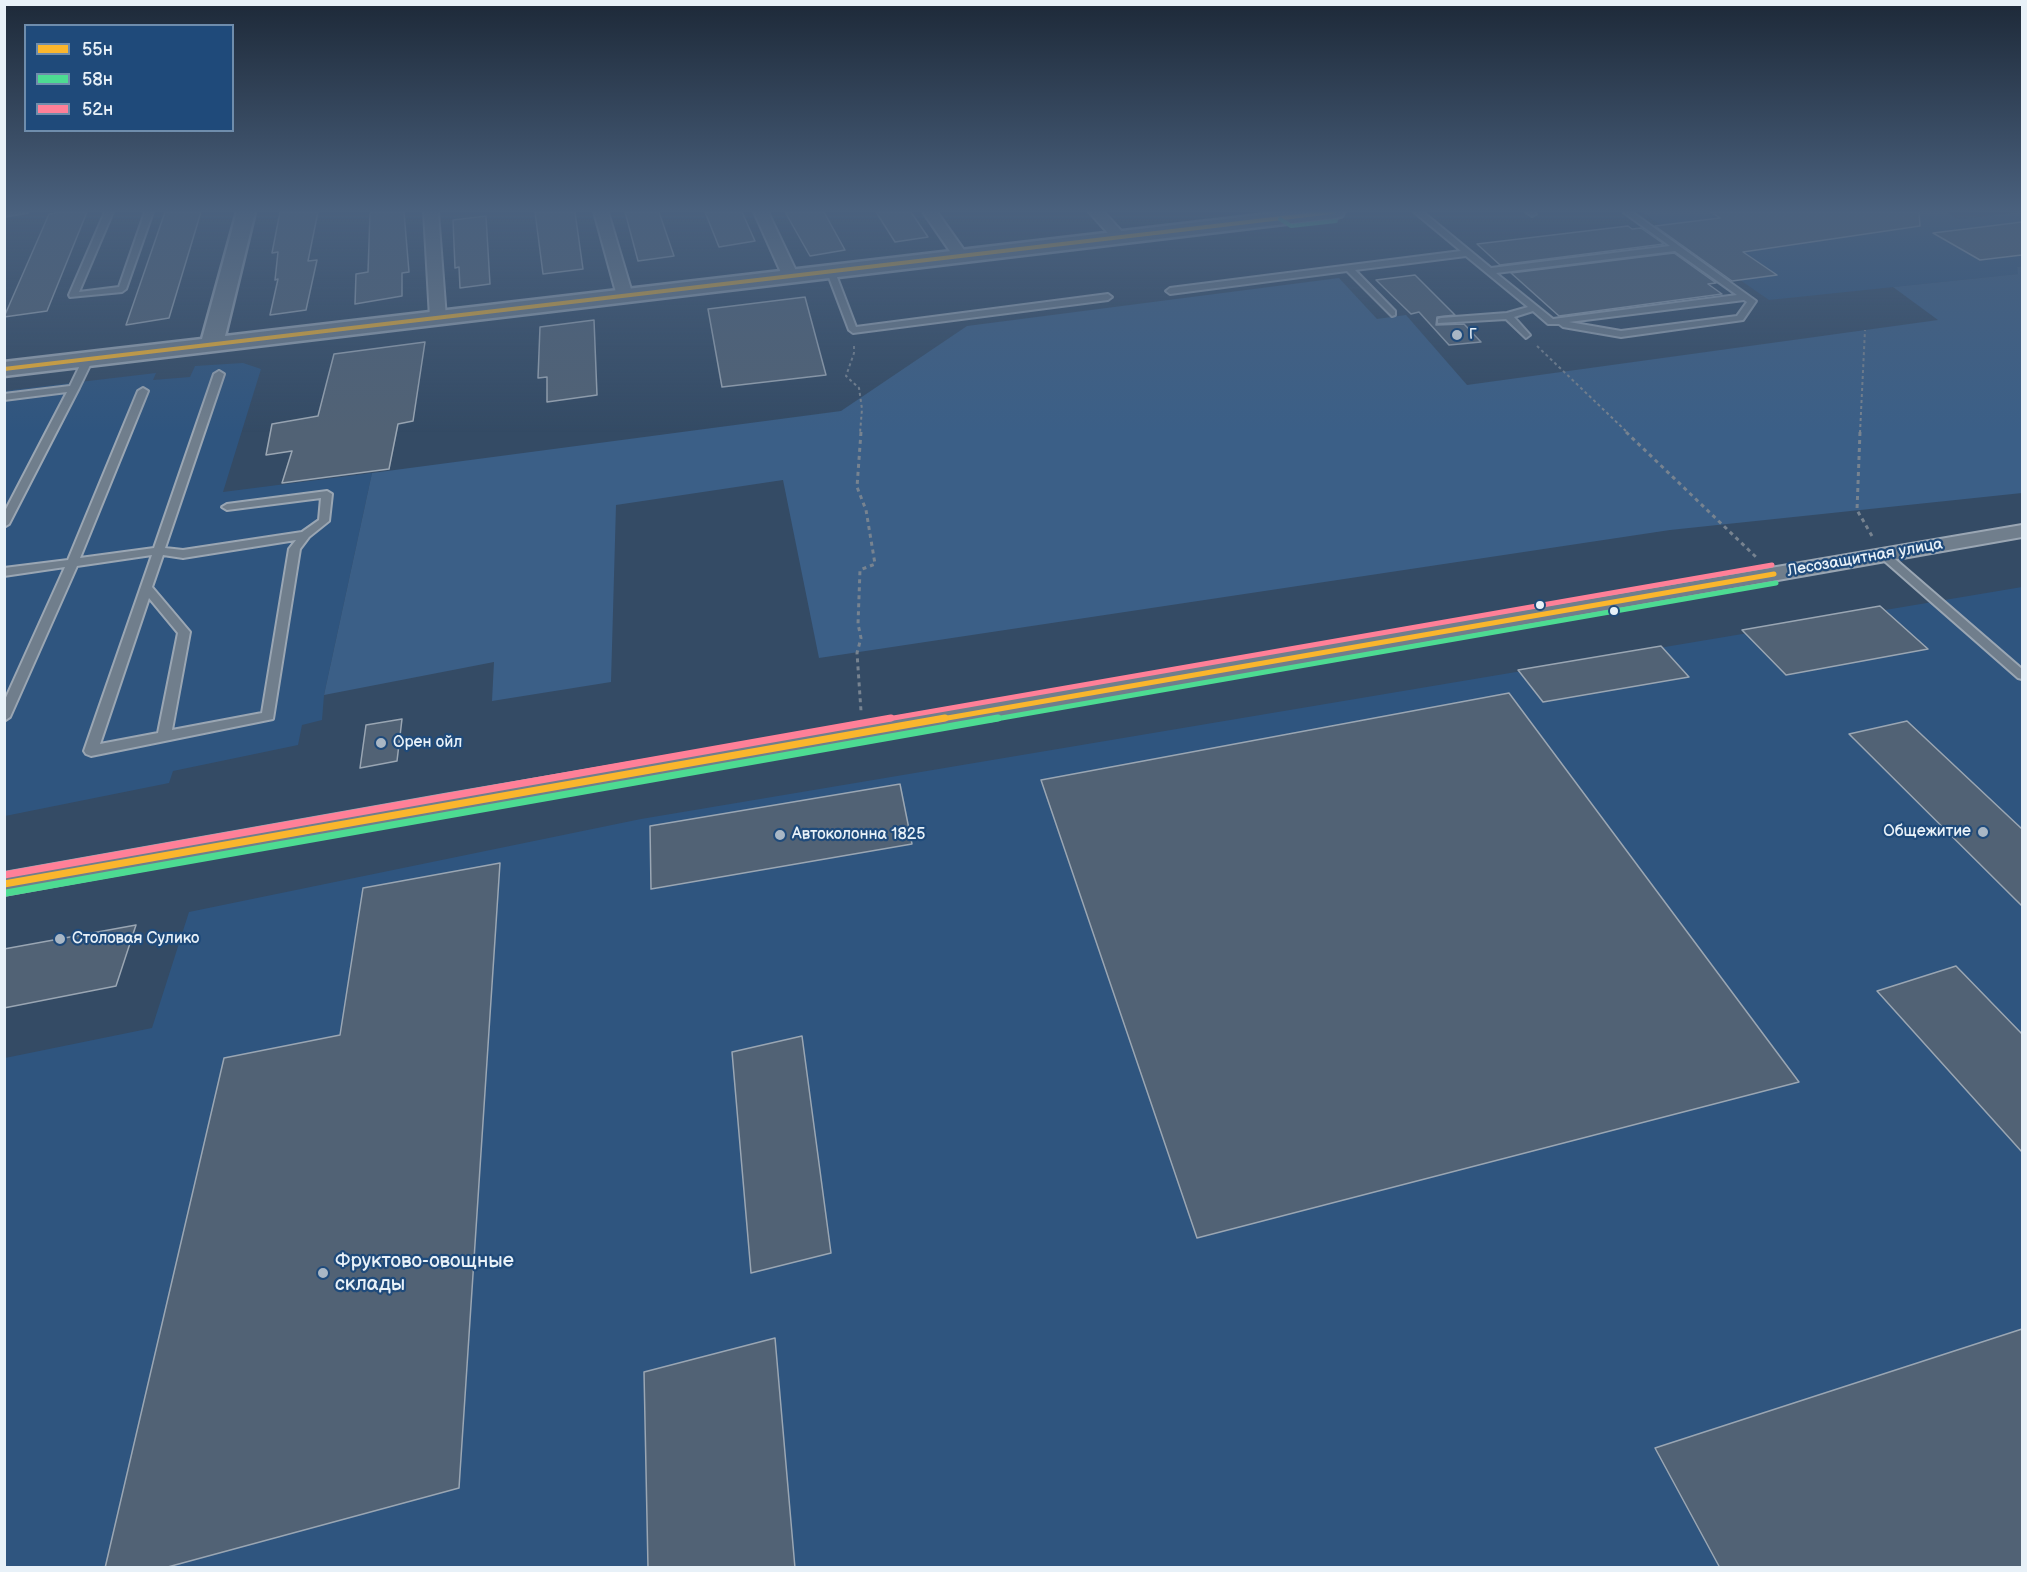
<!DOCTYPE html>
<html>
<head>
<meta charset="utf-8">
<style>
	body { margin:0 }
	#map { position:relative; width:2027px; height:1572px; overflow:hidden; background:#344b65; font-family:"Balsamiq Sans",sans-serif }
	canvas { display:block }
	.frame { position:absolute; inset:0; border:6px solid #e8f1f8; pointer-events:none }
	.legend { position:absolute; left:24px; top:24px; width:210px; height:108px; box-sizing:border-box; background:#1f4a7a; border:2px solid #6f8dac; margin:0; padding:8px 10px; list-style:none; font-size:18px; color:#e8f1f8 }
	.legend li { display:flex; align-items:center; gap:12px; height:30px }
	.legend b { width:30px; border:2px solid #6f8dac }
</style>
</head>
<body>
<div id="map">
<canvas width="2027" height="1572"></canvas>
<div class="frame"></div>
<ul class="legend">
<li><b style="height:8px;background:#fab62d"></b>55н</li>
<li><b style="height:8px;background:#4ddb92"></b>58н</li>
<li><b style="height:8px;background:#ff8098"></b>52н</li>
</ul>
</div>
<script>
const ctx = document.querySelector('canvas').getContext('2d');
ctx.lineJoin = 'round';
function fillPath(path, color) {
  ctx.fillStyle = color;
  ctx.fill(path, 'evenodd');
}
function shape(rows) {
  const path = new Path2D();
  for (const r of rows) {
    path.moveTo(r[0], r[1]);
    for (let i = 2; i < r.length; i += 2) path.lineTo(r[i], r[i + 1]);
  }
  return path;
}
function trace(path, color, width, dash) {
  ctx.strokeStyle = color;
  ctx.lineWidth = width;
  ctx.lineCap = dash ? 'butt' : 'round';
  ctx.setLineDash(dash || []);
  ctx.stroke(path);
}
function label(font, color, halo, rows, align = 'center') {
  ctx.font = font + ' "Balsamiq Sans",sans-serif';
  ctx.lineWidth = 4.5;
  ctx.setLineDash([]);
  ctx.textBaseline = 'middle';
  ctx.strokeStyle = halo;
  ctx.fillStyle = color;
  for (const [text, x, y, turn = 0] of rows) {
    ctx.save();
    ctx.translate(x, y);
    ctx.rotate((+turn || 0) * Math.PI / 180);
    ctx.textAlign = isNaN(turn) ? turn : align;
    if (halo) ctx.strokeText(text, 0, 0);
    ctx.fillText(text, 0, 0);
    ctx.restore();
  }
}
const built = shape([
	[1642,212,1946,212,1959,219,2022,212,2022,266,2017,267,2019,274,1769,300],
	[243,363,261,369,223,492,372,473,324,695,322,720,302,725,298,745,173,771,169,783,5,816,4,391,156,373,153,380,190,377,195,366],
	[2022,587,2022,1567,5,1568,5,1058,152,1028,189,912,641,819]
]);
const green = shape([
	[2022,266,2022,493,1670,530,819,658,783,480,616,505,611,682,492,701,494,662,324,695,372,473,841,411,967,326,1339,278,1377,319,1406,315,1467,385,1938,320,1893,287,2018,274,2017,267]
]);
const building = shape([
	[61,212,87,212,47,311,4,317,49,214,61,212],
	[165,212,201,212,169,318,126,325,165,212],
	[280,212,318,212,308,261,317,260,306,310,270,315,278,279,275,280,278,252,272,253,280,212],
	[370,212,404,212,409,272,402,273,402,296,355,304,356,274,368,272,370,212],
	[535,212,575,212,583,269,543,274,535,212],
	[625,212,659,212,674,256,638,261,625,212],
	[705,212,742,212,755,241,719,247,705,212],
	[785,212,824,212,845,250,810,256,785,212],
	[876,212,911,212,928,237,895,242,876,212],
	[1711,212,1919,212,1920,226,1743,252,1777,275,1732,281,1655,226,1720,218,1711,212],
	[486,216,490,284,460,288,459,267,455,268,453,220,486,216],
	[2022,222,2022,255,1980,260,1933,233,2022,222],
	[1628,226,1632,229,1641,228,1664,244,1500,265,1477,244,1628,226],
	[1674,253,1716,283,1708,284,1722,294,1559,316,1511,273,1674,253],
	[1415,275,1455,315,1437,317,1436,325,1464,324,1481,342,1449,345,1419,312,1411,314,1376,280,1415,275],
	[805,297,826,375,722,387,708,309,805,297],
	[594,320,597,395,547,402,547,377,538,378,540,327,594,320],
	[425,342,413,421,398,424,389,469,282,483,292,451,266,455,272,424,318,416,334,354,425,342],
	[1880,606,1928,649,1786,675,1742,630,1880,606],
	[1661,646,1689,677,1543,702,1518,670,1661,646],
	[1509,693,1799,1082,1197,1238,1041,780,1509,693],
	[402,719,397,761,360,768,366,725,402,719],
	[1907,721,2022,829,2022,906,1849,734,1907,721],
	[900,784,912,844,651,889,650,826,900,784],
	[500,863,459,1488,164,1568,105,1568,224,1058,340,1035,363,888,500,863],
	[136,925,116,986,4,1008,4,949,136,925],
	[1956,966,2022,1034,2022,1152,1877,991,1956,966],
	[802,1036,831,1253,751,1273,732,1052,802,1036],
	[2022,1329,2022,1568,1720,1568,1655,1448,2022,1329],
	[775,1338,795,1568,648,1568,644,1372,775,1338]
]);
const pathFar1 = shape([
	[854,346,854,353,846,376,859,388,862,409,860,433],
	[1537,346,1628,433],
	[1860,433,1865,330]
]);
const path = shape([
	[861,432,857,487,866,510,875,564,860,570,858,624,861,638,857,653,861,711],
	[1626,432,1756,557],
	[1860,432,1857,510,1872,536]
]);
const lane = shape([
	[4,212,28,212,4,216,4,212],
	[105,212,113,212,79,292,119,287,145,212,153,212,126,289,122,292,70,297,69,295,105,212],
	[1414,212,1423,212,1491,268,1670,246,1623,212,1632,212,1756,301,1743,320,1621,337,1563,327,1559,324,1548,324,1533,311,1514,317,1530,335,1526,338,1506,319,1438,323,1438,319,1441,318,1507,313,1528,307,1466,256,1355,270,1395,311,1395,315,1392,316,1347,271,1170,294,1166,291,1170,288,1461,251,1414,212],
	[1675,251,1737,295,1553,319,1496,273,1675,251],
	[1744,300,1747,302,1737,316,1621,331,1569,322,1744,300],
	[1526,212,1535,212,1536,214,1532,216,1526,212],
	[828,270,835,272,856,327,1108,294,1112,297,1108,300,853,333,849,330,827,272,828,270],
	[88,356,93,359,79,388,9,524,4,527,4,513,67,392,4,400,4,394,70,386,83,359,88,356],
	[219,371,224,374,165,548,183,550,302,532,319,520,321,498,227,510,222,507,227,504,327,491,332,494,329,521,309,537,300,549,273,719,91,756,86,754,84,751,152,555,77,566,10,717,4,721,4,702,65,567,4,576,4,568,68,560,138,391,143,388,148,391,80,558,154,548,214,374,219,371],
	[296,540,289,549,262,713,172,730,190,632,152,587,163,555,183,558,296,540],
	[149,598,178,633,158,733,100,744,149,598],
	[1884,551,1888,553,2022,669,2022,679,2018,678,1880,557,1880,553,1884,551]
]);
const street = shape([
	[424,212,438,212,446,318,438,323,430,318,424,212],
	[594,212,608,212,633,296,631,299,625,301,617,296,594,212],
	[754,212,768,212,799,277,797,280,785,280,783,277,754,212],
	[923,212,937,212,969,257,966,260,956,260,923,212],
	[1089,212,1104,212,1125,235,1127,238,1125,241,1115,241,1089,212],
	[2022,525,2022,537,444,815,4,895,4,873,444,795,2022,525]
]);
const secondary = shape([
	[237,212,255,212,225,336,1285,212,1344,212,1342,216,1335,218,4,376,4,362,202,339,237,212]
]);
const bus1Far2 = shape([
	[4,369,1333,212]
]);
const bus1Far1 = shape([
	[936,720,1774,574]
]);
const bus1 = shape([
	[4,884,945,718]
]);
const bus2Far2 = shape([
	[1280,219,1291,226,1336,221]
]);
const bus2Far1 = shape([
	[990,720,1776,583]
]);
const bus2 = shape([
	[6,893,998,718]
]);
const bus3Far1 = shape([
	[882,720,1772,565]
]);
const bus3 = shape([
	[4,875,891,718]
]);
const markers = [
	[1457,335,6,"#a9b7c5"],
	[1540,605,5,"#e8f1f8"],
	[1614,611,5,"#e8f1f8"],
	[381,743,6,"#a9b7c5"],
	[1983,832,6,"#a9b7c5"],
	[780,835,6,"#a9b7c5"],
	[60,939,6,"#a9b7c5"],
	[323,1273,6,"#a9b7c5"]
];
const farPoinames = [
	["Г",1469,335]
];
const streetNames = [
	["Лесозащитная улица",1865,558,-10]
];
const poiNames = [
	["Орен ойл",393,743],
	["Общежитие",1971,832,"right"],
	["Автоколонна 1825",792,835],
	["Столовая Сулико",72,939]
];
const nearPoinames = [
	["Фруктово-овощные",335,1262],
	["склады",335,1285]
];
fillPath(built, '#2f557f');
fillPath(green, '#3b5f87');
fillPath(building, '#516275');
trace(building, '#9aa6b3', 1.5);
trace(lane, '#9aa6b3', 4);
trace(street, '#9aa6b3', 4);
trace(secondary, '#9aa6b3', 5);
trace(pathFar1, '#778390', 2, [3, 3]);
trace(path, '#778390', 3, [4, 4]);
fillPath(lane, '#707e8c');
fillPath(street, '#707e8c');
fillPath(secondary, '#707e8c');
trace(bus1Far2, '#fab62d', 4);
trace(bus1Far1, '#fab62d', 5);
trace(bus1, '#fab62d', 7);
trace(bus2Far2, '#4ddb92', 4);
trace(bus2Far1, '#4ddb92', 5);
trace(bus2, '#4ddb92', 7);
trace(bus3Far1, '#ff8098', 5);
trace(bus3, '#ff8098', 7);
const sky = ctx.createLinearGradient(0, 0, 0, 432);
sky.addColorStop(0, '#1d2938');
sky.addColorStop(0.49, '#4a617e');
sky.addColorStop(1, '#4a617e00');
ctx.fillStyle = sky;
ctx.fillRect(0, 0, 2027, 432);
for (const [x, y, r, color] of markers) {
  const dot = new Path2D();
  dot.arc(x, y, r, 0, 2 * Math.PI);
  ctx.fillStyle = color;
  ctx.fill(dot);
  trace(dot, '#1f4a7a', 2);
}
label('14px', '#e8f1f8', '#1f4a7a', farPoinames, 'left');
label('16px', '#e8f1f8', '#1f4a7a', streetNames);
label('16px', '#e8f1f8', '#1f4a7a', poiNames, 'left');
label('20px', '#e8f1f8', '#1f4a7a', nearPoinames, 'left');
</script>
</body>
</html>
